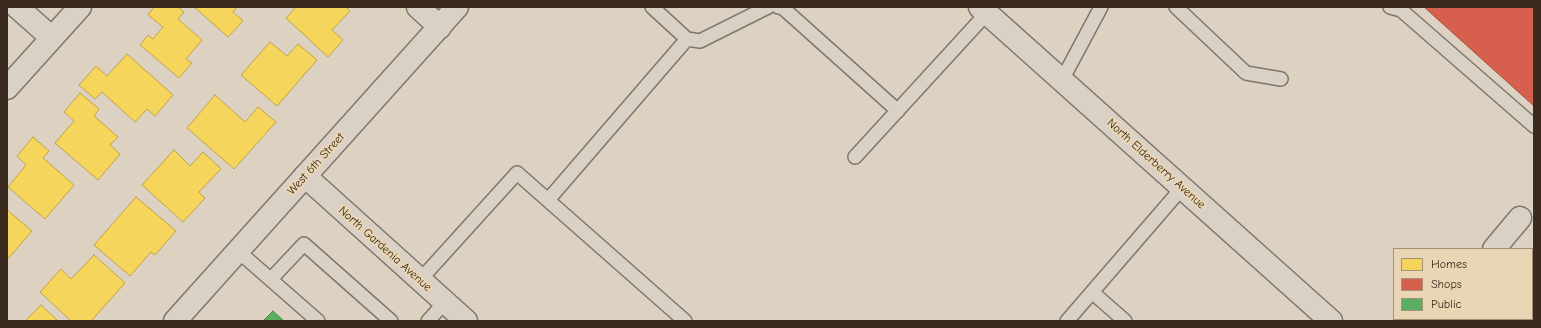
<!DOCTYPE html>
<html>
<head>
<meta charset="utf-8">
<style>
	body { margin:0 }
	#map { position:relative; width:1541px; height:328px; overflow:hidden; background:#ddd2c1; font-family:"Comic Neue",sans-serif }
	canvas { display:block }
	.frame { position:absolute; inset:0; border:8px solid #3b2a1e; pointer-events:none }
	.legend { position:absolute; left:1393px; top:248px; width:140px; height:72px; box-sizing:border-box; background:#ead6b4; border:1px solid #a49178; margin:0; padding:5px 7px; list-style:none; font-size:12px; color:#3b2a1e }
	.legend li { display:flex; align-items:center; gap:8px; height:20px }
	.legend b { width:20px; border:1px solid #a49178 }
</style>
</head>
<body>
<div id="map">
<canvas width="1541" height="328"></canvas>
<div class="frame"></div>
<ul class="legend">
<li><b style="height:11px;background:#f6d55c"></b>Homes</li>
<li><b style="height:11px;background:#d6604d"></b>Shops</li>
<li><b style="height:11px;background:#5aae61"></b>Public</li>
</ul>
</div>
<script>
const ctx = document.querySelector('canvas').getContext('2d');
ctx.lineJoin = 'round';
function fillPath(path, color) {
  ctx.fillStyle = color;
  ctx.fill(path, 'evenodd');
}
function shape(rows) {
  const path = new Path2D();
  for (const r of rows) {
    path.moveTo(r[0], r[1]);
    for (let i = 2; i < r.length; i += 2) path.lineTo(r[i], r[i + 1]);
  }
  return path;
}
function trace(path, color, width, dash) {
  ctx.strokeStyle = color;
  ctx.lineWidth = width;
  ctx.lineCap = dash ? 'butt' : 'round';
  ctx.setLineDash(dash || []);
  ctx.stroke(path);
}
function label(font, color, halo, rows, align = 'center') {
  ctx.font = font + ' "Comic Neue",sans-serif';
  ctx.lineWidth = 4;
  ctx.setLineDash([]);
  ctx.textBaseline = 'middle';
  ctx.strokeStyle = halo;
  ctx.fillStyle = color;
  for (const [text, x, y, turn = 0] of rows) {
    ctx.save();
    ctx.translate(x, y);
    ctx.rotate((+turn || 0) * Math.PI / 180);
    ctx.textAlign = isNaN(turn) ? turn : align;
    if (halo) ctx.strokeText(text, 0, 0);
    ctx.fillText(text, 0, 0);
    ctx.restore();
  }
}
const homes = shape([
	[154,7,178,7,184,12,178,19,202,40,186,59,192,63,179,78,140,45,148,35,153,39,163,27,148,15,154,7],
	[194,7,237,7,233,12,243,21,228,37,194,7],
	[296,7,346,7,350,11,332,30,343,40,328,57,286,18,296,7],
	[270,42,287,56,298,44,317,60,277,106,241,75,270,42],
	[127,54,173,95,155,116,147,109,135,122,102,92,95,99,79,85,96,66,107,76,127,54],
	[80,93,99,109,94,116,118,137,110,145,120,154,98,180,55,143,74,121,64,112,80,93],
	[215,95,245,122,258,107,276,122,234,169,187,128,215,95],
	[33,137,49,151,43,158,74,185,45,219,8,187,26,165,17,156,33,137],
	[174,150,190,166,203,152,221,169,199,192,205,198,183,222,142,185,174,150],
	[136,197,176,231,155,255,151,252,130,276,94,245,136,197],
	[7,210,32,231,7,260,7,210],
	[94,255,125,283,91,321,71,321,40,292,61,269,71,279,94,255],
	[41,305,58,321,25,321,41,305]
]);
const shops = shape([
	[1424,7,1534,7,1534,106,1424,7]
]);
const public = shape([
	[273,311,284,321,263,321,273,311]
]);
const lane = shape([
	[652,7,687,39,700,41,768,7],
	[778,7,783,8,898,111],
	[1176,7,1246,73,1281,79],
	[1390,7,1401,10,1534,126],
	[1062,80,1101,7],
	[855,157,987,13],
	[548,200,687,39],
	[238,251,318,321],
	[271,279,304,244,391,321],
	[420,280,517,173,685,321],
	[1092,292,1125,321],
	[428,321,445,302],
	[1067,321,1182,188]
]);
const street = shape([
	[17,7,52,38],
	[418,7,440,27],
	[980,7,1331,321],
	[7,88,80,7],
	[305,176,466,321],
	[1494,249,1520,218],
	[1521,319,1524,321]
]);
const secondary = shape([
	[175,321,457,7]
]);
const streetNames = [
	["West 6th Street",316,164,-48],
	["North Elderberry Avenue",1156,164,42],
	["North Gardenia Avenue",385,249,42]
];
fillPath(homes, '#f6d55c');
trace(homes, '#bea249', 1);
fillPath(shops, '#d6604d');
trace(shops, '#a8503f', 1);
fillPath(public, '#5aae61');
trace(public, '#51864d', 1);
trace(lane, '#7f776c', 16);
trace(street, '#7f776c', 25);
trace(secondary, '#7f776c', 25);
trace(lane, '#d9d1c5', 13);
trace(street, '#d9d1c5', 22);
trace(secondary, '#d9d1c5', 22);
label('12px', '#3b2a1e', '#ead6b4', streetNames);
</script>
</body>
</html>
